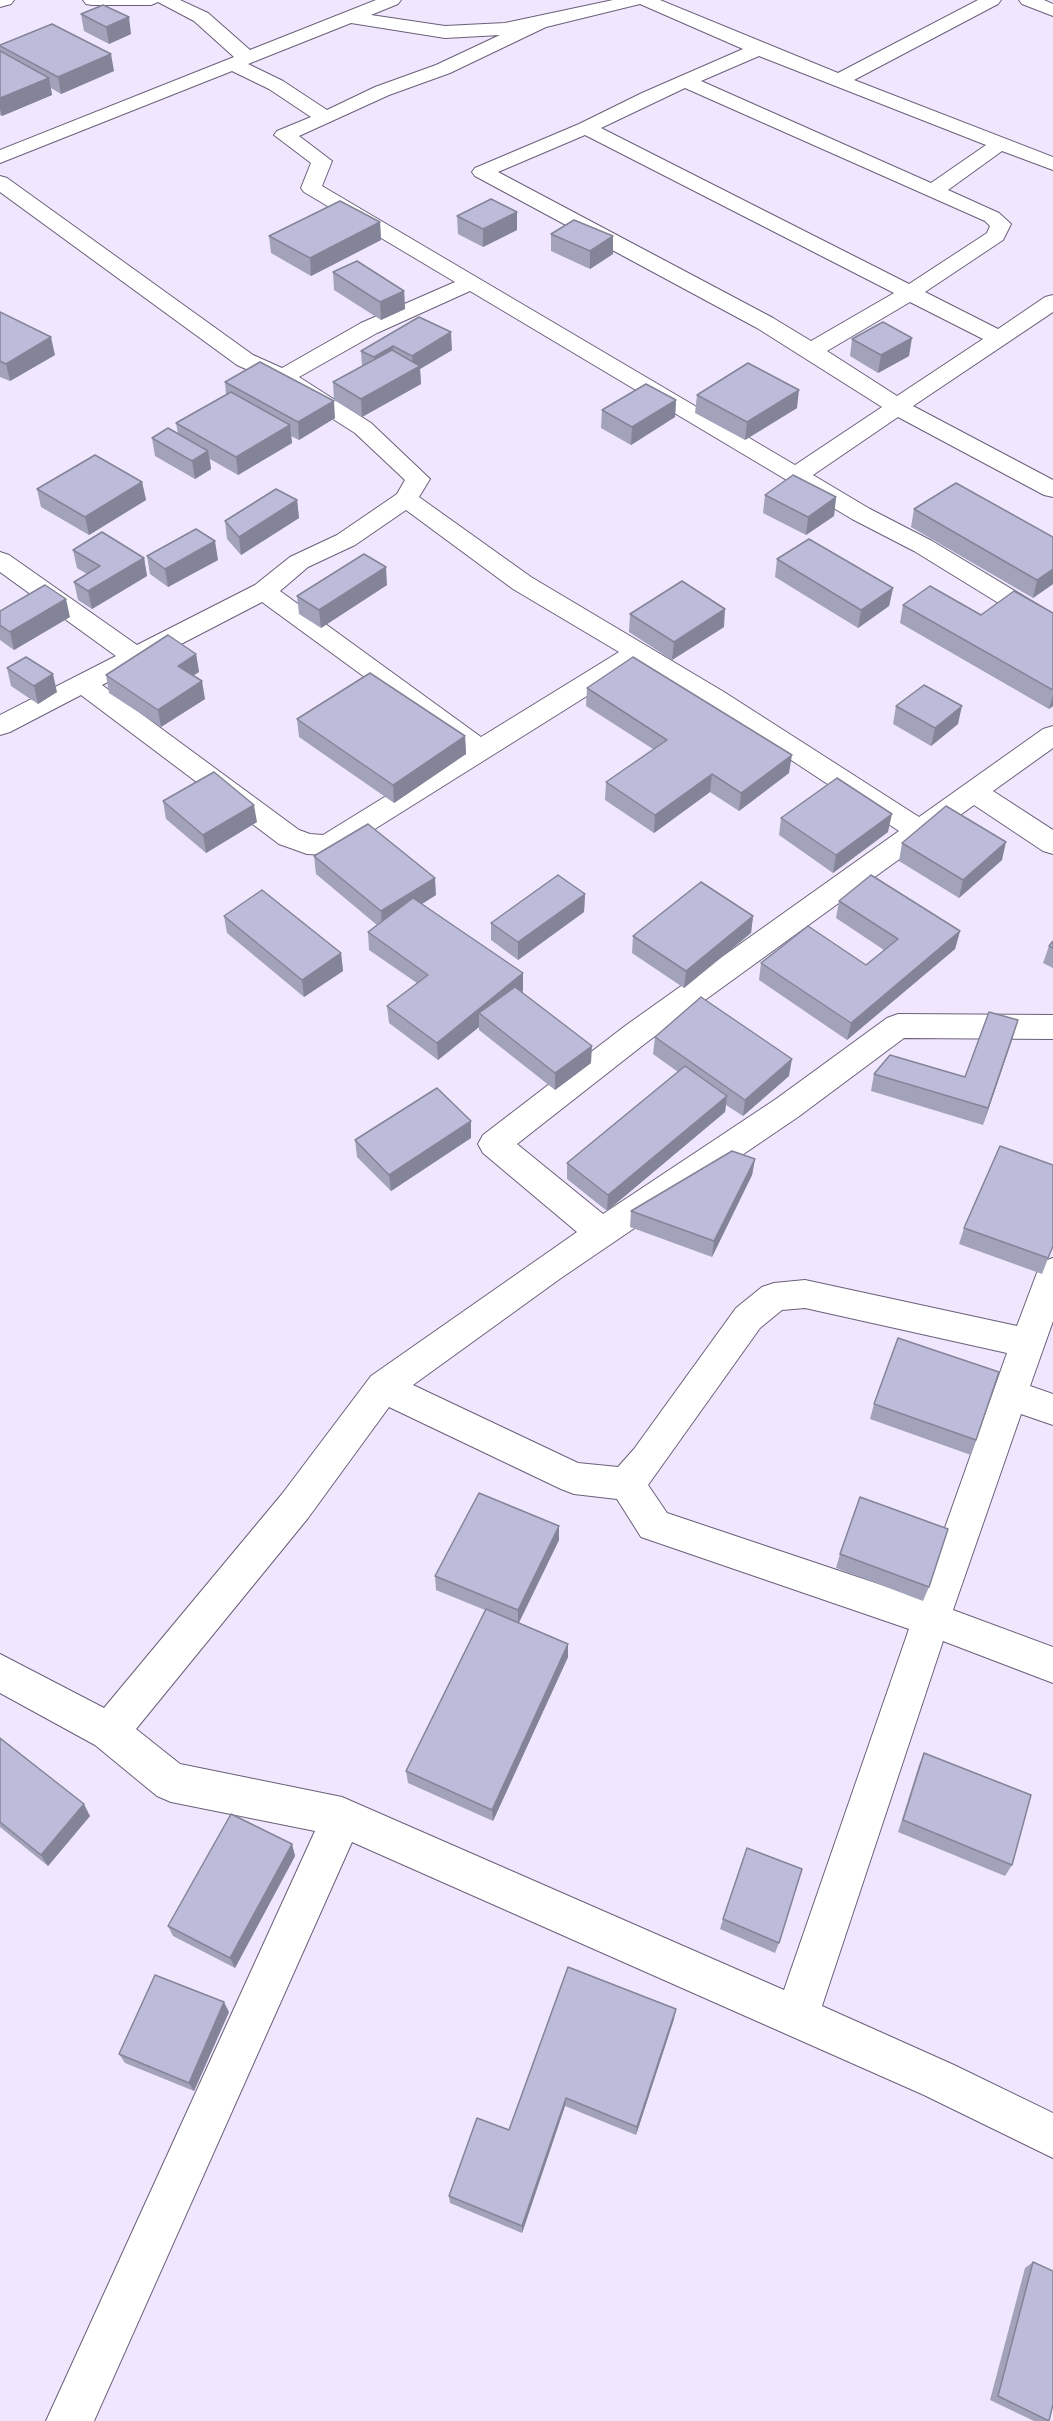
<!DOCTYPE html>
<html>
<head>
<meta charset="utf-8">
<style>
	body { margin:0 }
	canvas { display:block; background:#f0e6fe }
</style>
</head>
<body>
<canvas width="1053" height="2421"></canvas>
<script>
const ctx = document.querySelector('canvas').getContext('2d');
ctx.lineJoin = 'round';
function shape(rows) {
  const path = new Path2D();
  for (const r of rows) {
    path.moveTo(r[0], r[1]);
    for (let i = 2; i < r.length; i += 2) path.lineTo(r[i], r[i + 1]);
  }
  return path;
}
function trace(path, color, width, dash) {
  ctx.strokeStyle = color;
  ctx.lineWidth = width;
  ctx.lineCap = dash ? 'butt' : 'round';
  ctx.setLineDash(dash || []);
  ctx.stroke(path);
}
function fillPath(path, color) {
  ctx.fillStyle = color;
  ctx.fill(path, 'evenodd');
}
const minor = shape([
	[0,0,14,0,11,4,0,7,0,0],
	[83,0,180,0,208,13,250,50,376,0,401,0,398,4,371,15,445,26,505,23,613,0,660,0,838,73,978,0,1001,0,998,4,854,80,1053,157,1053,170,1002,151,948,190,999,213,1011,224,1003,240,925,292,998,329,1045,297,1053,295,1053,312,913,406,1053,480,1053,497,1044,495,898,417,813,475,870,509,932,541,1053,614,1053,633,1044,631,914,551,852,519,470,291,377,333,299,377,371,423,430,479,419,497,531,577,724,692,919,817,1043,729,1053,726,1053,748,993,791,1053,830,1053,854,1043,851,974,805,647,1042,517,1144,603,1214,776,1099,887,1018,898,1014,1053,1015,1053,1039,904,1038,798,1117,561,1278,413,1385,578,1463,618,1467,634,1449,736,1308,762,1287,774,1283,805,1280,1017,1326,1041,1262,1053,1258,1053,1321,1030,1386,1053,1394,1053,1425,1021,1414,953,1610,1053,1647,1053,1683,943,1641,822,2006,954,2065,1053,2113,1053,2158,924,2095,352,1842,94,2421,46,2421,315,1831,171,1802,157,1796,95,1745,0,1693,0,1654,104,1708,282,1494,371,1376,577,1232,483,1153,478,1144,483,1135,625,1026,899,831,706,704,638,664,338,852,328,855,307,854,279,844,81,695,10,732,0,735,0,715,116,656,0,572,0,552,9,555,137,645,255,585,290,557,337,535,397,494,405,480,355,433,275,382,237,365,0,192,0,176,7,178,253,355,282,368,361,323,455,282,304,192,301,188,311,163,274,135,277,131,311,117,269,89,232,71,0,163,0,150,234,57,194,21,158,2,151,5,92,5,86,4,83,0],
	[640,4,743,49,642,93,579,124,475,168,472,172,475,176,757,328,882,407,795,465,322,186,332,161,299,136,389,95,450,73,546,27,640,4],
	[351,23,445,38,500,35,436,65,375,87,327,110,283,81,248,64,351,23],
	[759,56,986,145,931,183,701,81,759,56],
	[685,88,985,221,990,226,987,233,909,284,601,128,685,88],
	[585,135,894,293,811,341,773,318,498,172,585,135],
	[910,302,983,339,897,396,827,351,910,302],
	[406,510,513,589,619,652,481,737,280,591,308,567,355,545,406,510],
	[262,602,459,746,464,748,323,835,310,834,299,830,102,685,262,602],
	[805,1308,1007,1353,920,1598,667,1513,648,1485,760,1328,782,1310,805,1308],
	[389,1407,561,1489,574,1494,617,1499,641,1537,909,1629,784,1990,342,1797,180,1764,136,1729,308,1518,389,1407],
	[1019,0,1044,0,1053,4,1053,16,1022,4,1019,0]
]);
const wall = shape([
	[81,14,131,34,109,44,84,31],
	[0,45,114,71,61,94,51,88,52,95,2,116,0,115],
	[517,212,517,230,483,247,458,234,457,216],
	[380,222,381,240,311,276,271,253,269,236],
	[551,234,613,236,613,254,590,269,551,251],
	[333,272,404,291,405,309,381,320,334,290],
	[0,312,55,355,10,381,0,377],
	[419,317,452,350,420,369,421,384,362,417,334,400,333,382,362,366,361,351],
	[852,339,909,356,878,373,850,356],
	[225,382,335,418,299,440,291,436,292,443,238,475,210,459,211,469,195,479,155,456,152,438,178,434,176,423,226,395],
	[697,395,797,408,745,440,695,413],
	[676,400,675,417,631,445,601,428,602,410],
	[142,482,146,500,89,535,41,507,37,489],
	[765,495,836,497,834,516,806,535,763,513],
	[297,500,299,518,241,555,227,539,225,521],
	[914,509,1053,537,1053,584,1033,598,911,527],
	[73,550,144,558,147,576,92,609,78,600,74,582,87,574,77,568],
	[147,556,218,560,168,587,150,574],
	[777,559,893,588,889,606,858,628,775,577],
	[387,585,321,628,299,614,297,596],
	[903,605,981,615,1053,613,1053,706,1049,709,900,623],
	[0,611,70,617,14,650,0,640],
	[630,614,724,627,672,660,629,632],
	[196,654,199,672,193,675,205,699,161,727,109,693,106,675],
	[7,668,57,692,38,704,11,686],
	[587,688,789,773,739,811,710,792,654,833,605,800,606,782,653,749,586,706],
	[896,706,958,724,931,746,893,724],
	[297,719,465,736,466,754,394,803,299,737],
	[163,801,257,822,206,853,166,819],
	[781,818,888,832,833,873,779,835],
	[902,843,1002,860,959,898,899,861],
	[314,856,436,895,422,904,523,991,522,992,591,1063,555,1090,479,1030,479,1027,438,1060,389,1023,387,1006,417,983,369,950,368,932,377,925,316,874],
	[585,894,584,912,518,960,491,940,491,923],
	[839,901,960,931,955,949,847,1040,759,980,761,963,866,965,884,950,836,918],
	[224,916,341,953,343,971,304,997,227,933],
	[753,916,751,933,684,988,632,953,633,936],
	[1053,941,1053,968,1043,963,1049,946],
	[655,1037,789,1076,743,1116,726,1105,725,1112,607,1211,567,1179,567,1163,678,1072,653,1054],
	[1013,1037,983,1125,871,1091,874,1074,965,1077],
	[471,1121,471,1138,391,1191,357,1157,355,1140],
	[755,1159,752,1175,712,1257,630,1227,631,1211],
	[964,1228,1053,1246,1042,1274,959,1244],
	[874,1404,976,1440,971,1455,870,1419],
	[559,1526,559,1540,519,1623,568,1644,568,1657,493,1821,408,1783,406,1771,485,1610,436,1590,435,1576],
	[840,1554,929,1587,923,1601,836,1568],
	[0,1738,90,1816,48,1866,0,1827],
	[924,1753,1012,1865,1005,1876,898,1832,919,1765],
	[292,1844,295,1856,235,1968,173,1936,168,1926],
	[723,1919,779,1943,775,1953,720,1929],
	[229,2012,194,2091,125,2063,119,2054],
	[674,2019,636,2135,565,2106,522,2233,450,2203,449,2196,509,2130],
	[1033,2262,1049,2421,1034,2421,990,2400,1025,2268]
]);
const shadedWall = shape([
	[129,17,131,34,109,44,106,27],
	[111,54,114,71,61,94,58,77],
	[49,78,52,95,2,116,0,109,0,98],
	[517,212,517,230,483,247,483,229],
	[380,222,381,240,311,276,310,258],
	[613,236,613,254,590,269,590,251],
	[404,291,405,309,381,320,380,302],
	[451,332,452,350,420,369,421,384,362,417,361,399,413,370,412,356],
	[51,337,55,355,10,381,6,364],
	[912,338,909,356,878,373,881,355],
	[393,346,394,364,375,375,374,357],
	[799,390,797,408,745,440,747,422],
	[676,400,675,417,631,445,632,427],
	[334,401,335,418,299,440,298,422],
	[290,425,292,443,238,475,236,457],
	[208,451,211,469,195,479,192,461],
	[142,482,146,500,89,535,85,517],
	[836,497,834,516,806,535,808,517],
	[297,500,299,518,241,555,239,537],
	[215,541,218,560,168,587,165,569],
	[144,558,147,576,92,609,88,591],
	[386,567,387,585,321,628,319,610],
	[1053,569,1053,584,1033,598,1037,580],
	[893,588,889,606,858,628,861,610],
	[66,599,70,617,14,650,10,632],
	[725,609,724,627,672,660,674,642],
	[196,654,199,672,181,684,178,666],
	[53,674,57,692,38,704,34,686],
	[202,681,205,699,161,727,158,710],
	[1053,695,1053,706,1049,709],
	[962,706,958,724,931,746,935,728],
	[465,736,466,754,394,803,393,785],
	[792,755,789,773,739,811,741,793],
	[712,774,710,792,654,833,655,815],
	[254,805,257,822,206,853,203,835],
	[892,814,888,832,833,873,836,855],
	[1006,842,1002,860,959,898,963,880],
	[435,878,436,895,382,929,381,911],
	[585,894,584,912,518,960,518,942],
	[753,916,751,933,684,988,686,971],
	[960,931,955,949,847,1040,851,1023],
	[341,953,343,971,304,997,302,980],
	[523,973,523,991,488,1020,479,1013,479,1027,438,1060,437,1043],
	[1018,1020,1013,1037,983,1125,988,1108],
	[592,1046,591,1063,555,1090,555,1073],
	[792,1059,789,1076,743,1116,745,1100],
	[727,1096,725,1112,607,1211,608,1195],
	[471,1121,471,1138,391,1191,389,1175],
	[755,1159,752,1175,712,1257,714,1241],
	[559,1526,559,1540,518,1624,518,1610],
	[568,1644,568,1657,493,1821,492,1810],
	[84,1804,90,1816,48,1866,41,1855],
	[292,1844,295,1856,235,1968,230,1958],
	[224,2002,229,2012,194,2091,189,2083],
	[676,2009,674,2019,636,2135,637,2127],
	[566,2098,565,2106,522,2233,522,2226]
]);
const building = shape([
	[103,5,129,17,106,27,81,14,103,5],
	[52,24,111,54,58,77,0,46,0,45,52,24],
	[0,51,49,78,0,98,0,51],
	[491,199,517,212,483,229,457,216,491,199],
	[340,201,380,222,310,258,269,236,340,201],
	[574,220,613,236,590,251,551,234,574,220],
	[357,261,404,291,380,302,333,272,357,261],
	[0,312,51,337,6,364,0,361,0,312],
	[419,317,451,332,412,356,393,346,374,357,361,351,419,317],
	[883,322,912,338,881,355,852,339,883,322],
	[392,350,420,366,361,399,333,382,392,350],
	[260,362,334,401,298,422,225,382,260,362],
	[748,363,799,390,747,422,697,395,748,363],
	[646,384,676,400,632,427,602,410,646,384],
	[231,392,290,425,236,457,176,423,231,392],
	[168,428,208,451,192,461,152,438,168,428],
	[95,455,142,482,85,517,37,489,95,455],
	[793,475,836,497,808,517,765,495,793,475],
	[956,483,1053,537,1053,569,1037,580,914,509,956,483],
	[276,489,297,500,239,537,225,521,276,489],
	[196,529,215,541,165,569,147,556,196,529],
	[102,532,144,558,88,591,74,582,100,566,73,550,102,532],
	[809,539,893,588,861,610,777,559,809,539],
	[364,554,386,567,319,610,297,596,364,554],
	[682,581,725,609,674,642,630,614,682,581],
	[45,585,66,599,10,632,0,625,0,611,45,585],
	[930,586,981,615,1014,591,1053,613,1053,690,903,605,930,586],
	[168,635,196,654,178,666,202,681,158,710,106,675,168,635],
	[26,657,53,674,34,686,7,668,26,657],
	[633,657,792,755,741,793,712,774,655,815,606,782,667,740,587,688,633,657],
	[370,673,465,736,393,785,297,719,370,673],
	[924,685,962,706,935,728,896,706,924,685],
	[214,772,254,805,203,835,163,801,214,772],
	[837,778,892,814,836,855,781,818,837,778],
	[946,806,1006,842,963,880,902,843,946,806],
	[368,824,435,878,381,911,314,856,368,824],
	[558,875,585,894,518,942,491,923,558,875],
	[871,875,960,931,851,1023,761,963,808,926,866,965,898,939,839,901,871,875],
	[701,882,753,916,686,971,633,936,701,882],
	[262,890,341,953,302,980,224,916,262,890],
	[413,898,523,973,437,1043,387,1006,428,975,368,932,413,898],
	[1053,941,1053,948,1049,946,1053,941],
	[515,987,592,1046,555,1073,479,1013,515,987],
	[701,997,792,1059,745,1100,655,1037,701,997],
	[989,1012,1018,1020,988,1108,874,1074,890,1055,965,1077,989,1012],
	[685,1066,727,1096,608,1195,567,1163,685,1066],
	[437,1088,471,1121,389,1175,355,1140,437,1088],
	[1000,1146,1053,1165,1053,1246,1048,1258,964,1228,1000,1146],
	[732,1151,755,1159,714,1241,631,1211,732,1151],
	[898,1338,999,1372,976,1440,874,1404,898,1338],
	[479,1493,559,1526,518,1610,435,1576,479,1493],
	[860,1497,948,1529,929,1587,840,1554,860,1497],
	[486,1609,568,1644,492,1810,406,1771,486,1609],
	[0,1738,84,1804,41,1855,0,1822,0,1738],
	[924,1753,1031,1795,1012,1865,903,1820,924,1753],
	[231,1814,292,1844,230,1958,168,1926,231,1814],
	[747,1848,802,1869,779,1943,723,1919,747,1848],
	[568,1967,676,2009,637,2127,566,2098,522,2226,449,2196,477,2118,509,2130,568,1967],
	[155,1975,224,2002,189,2083,119,2054,155,1975],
	[1033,2262,1053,2271,1053,2404,1049,2421,998,2396,1033,2262]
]);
trace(minor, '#6b607a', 2);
fillPath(minor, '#fff');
fillPath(wall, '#a2a2bb');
fillPath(shadedWall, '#848499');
fillPath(building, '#bcbcda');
trace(building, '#848499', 1.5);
</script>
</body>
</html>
